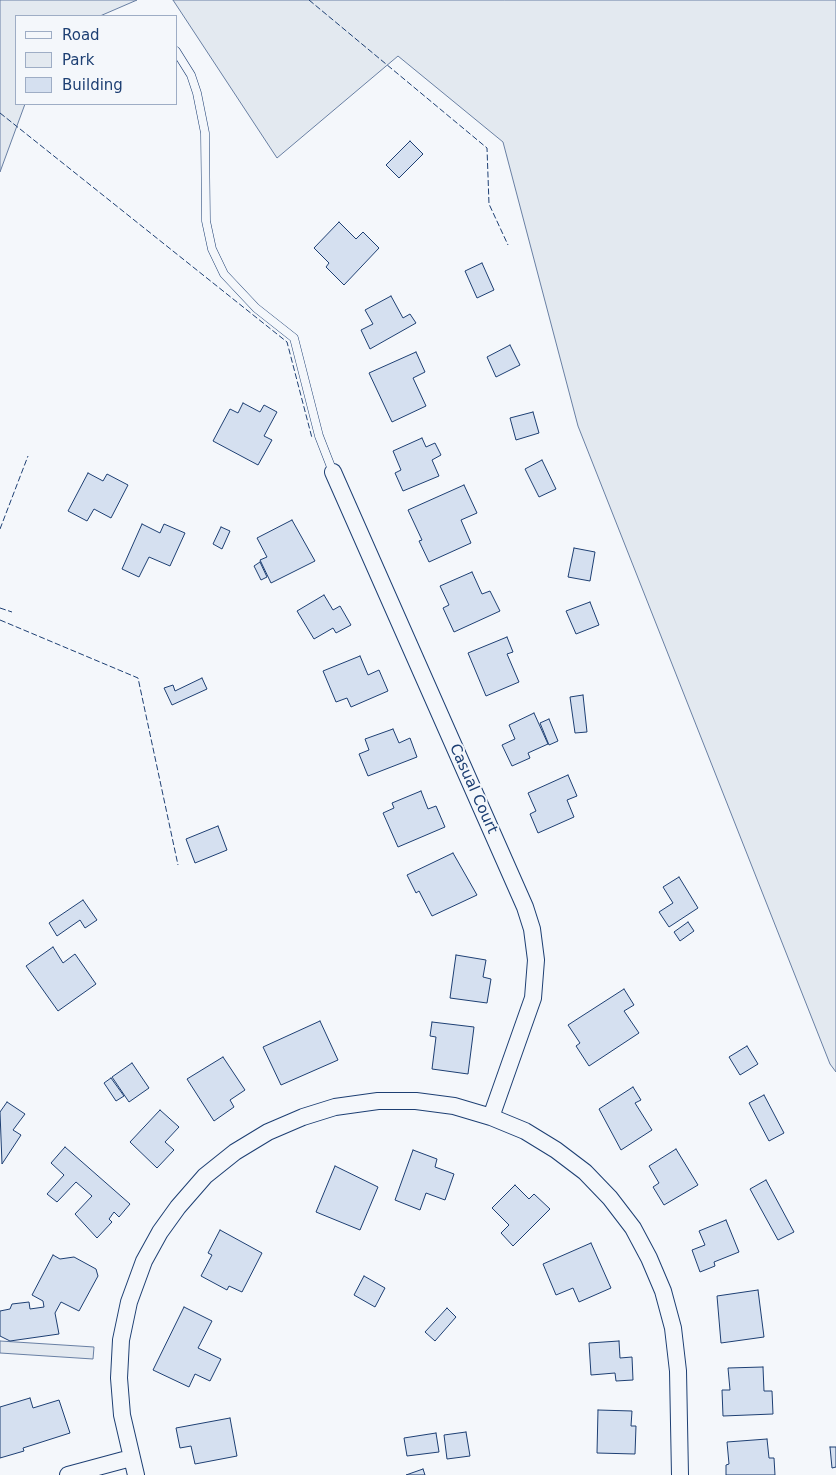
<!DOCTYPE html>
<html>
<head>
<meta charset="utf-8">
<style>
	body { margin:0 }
	#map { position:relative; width:836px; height:1475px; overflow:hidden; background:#f4f7fb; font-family:"DejaVu Sans",sans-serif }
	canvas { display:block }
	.legend { position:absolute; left:15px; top:15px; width:162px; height:90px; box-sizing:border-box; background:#f4f7fb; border:1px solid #9eadc5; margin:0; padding:6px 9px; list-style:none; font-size:15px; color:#1d3f73 }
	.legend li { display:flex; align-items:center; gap:10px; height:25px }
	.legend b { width:25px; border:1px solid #9eadc5 }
</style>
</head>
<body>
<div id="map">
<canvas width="836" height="1475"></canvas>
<ul class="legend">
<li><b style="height:6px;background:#f4f7fb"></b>Road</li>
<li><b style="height:14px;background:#e3e9f0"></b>Park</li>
<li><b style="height:14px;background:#d5e0f0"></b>Building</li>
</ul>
</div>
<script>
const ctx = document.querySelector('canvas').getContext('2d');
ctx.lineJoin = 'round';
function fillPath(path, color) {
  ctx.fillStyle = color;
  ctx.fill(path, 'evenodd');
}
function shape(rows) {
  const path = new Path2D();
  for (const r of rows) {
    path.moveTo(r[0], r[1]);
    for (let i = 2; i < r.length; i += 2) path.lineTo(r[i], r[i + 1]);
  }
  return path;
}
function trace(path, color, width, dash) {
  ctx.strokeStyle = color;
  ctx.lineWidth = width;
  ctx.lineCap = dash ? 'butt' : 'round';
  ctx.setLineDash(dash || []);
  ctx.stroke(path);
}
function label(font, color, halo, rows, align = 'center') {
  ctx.font = font + ' "DejaVu Sans",sans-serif';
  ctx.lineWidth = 4;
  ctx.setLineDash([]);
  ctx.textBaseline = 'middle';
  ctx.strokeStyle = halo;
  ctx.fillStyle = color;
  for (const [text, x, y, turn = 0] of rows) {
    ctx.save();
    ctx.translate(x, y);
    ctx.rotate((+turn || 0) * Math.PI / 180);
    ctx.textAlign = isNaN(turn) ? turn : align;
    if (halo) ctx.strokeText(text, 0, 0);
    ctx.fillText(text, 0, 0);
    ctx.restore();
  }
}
const green = shape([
	[0,0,137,0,100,16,16,16,16,104,25,104,0,172,0,0],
	[173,0,836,0,836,1072,830,1064,578,426,503,142,398,56,277,158,173,0],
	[0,1341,94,1347,93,1359,0,1353,0,1341]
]);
const building = shape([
	[410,141,423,154,399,178,386,165,410,141],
	[339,222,356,239,363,232,379,248,344,285,326,267,329,263,314,248,339,222],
	[482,263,494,290,477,298,465,271,482,263],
	[391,296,403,318,410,314,416,323,370,349,361,330,373,324,365,310,391,296],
	[510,345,520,365,496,377,487,357,510,345],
	[416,352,425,372,413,378,426,406,392,422,369,373,416,352],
	[243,403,260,412,264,405,277,412,264,436,272,440,258,465,213,441,230,409,238,413,243,403],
	[533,412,539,433,516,440,510,418,533,412],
	[422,438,426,447,435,443,441,455,432,460,439,476,403,491,395,473,401,470,393,451,422,438],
	[542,460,556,489,539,497,525,469,542,460],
	[88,473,103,481,107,474,128,485,111,518,94,509,87,521,68,511,88,473],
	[464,485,477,513,461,520,471,543,429,562,419,541,422,540,408,510,464,485],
	[292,520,315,561,271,583,260,560,267,557,257,538,292,520],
	[142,524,160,533,164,524,185,533,170,566,149,557,139,577,122,569,142,524],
	[221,527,230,531,222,549,213,544,221,527],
	[574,548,595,552,590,581,568,577,574,548],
	[260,562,267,577,261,580,254,566,260,562],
	[472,572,482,594,490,591,500,611,454,632,443,608,449,605,440,586,472,572],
	[324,595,333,610,340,606,351,625,336,633,333,628,314,639,297,611,324,595],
	[590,602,599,625,576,634,566,611,590,602],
	[507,637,513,652,507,654,519,682,486,696,468,653,507,637],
	[360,656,368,675,379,670,388,691,351,707,347,698,336,702,323,671,360,656],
	[202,678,207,689,172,705,164,688,173,685,175,691,202,678],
	[583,695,587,732,575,733,570,697,583,695],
	[534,713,548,744,528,753,530,758,512,766,502,745,515,739,509,725,534,713],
	[549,719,558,741,549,745,540,723,549,719],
	[393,729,399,743,410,738,417,757,368,776,359,754,369,750,365,739,393,729],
	[568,775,577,796,567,800,574,817,538,833,530,814,536,811,528,793,568,775],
	[421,791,428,809,436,806,445,827,398,847,383,813,394,808,392,803,421,791],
	[218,826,227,850,195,863,186,839,218,826],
	[453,853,477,895,432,916,419,891,416,893,407,875,453,853],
	[679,877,698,908,669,927,659,912,673,903,663,887,679,877],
	[83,900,97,920,85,928,80,920,57,936,49,923,83,900],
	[688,922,694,931,680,941,674,932,688,922],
	[53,947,63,963,75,954,96,984,58,1011,26,966,53,947],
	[456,955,486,960,483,977,491,979,487,1003,450,998,456,955],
	[624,989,634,1005,624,1011,639,1033,589,1066,576,1046,580,1043,568,1025,624,989],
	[320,1021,338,1060,281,1085,263,1047,320,1021],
	[432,1022,474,1027,468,1074,432,1069,436,1037,430,1036,432,1022],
	[747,1046,758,1064,740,1075,729,1057,747,1046],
	[223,1057,245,1090,230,1100,234,1107,214,1121,187,1079,223,1057],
	[132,1063,149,1088,129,1102,112,1077,132,1063],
	[111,1078,124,1096,116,1101,104,1083,111,1078],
	[633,1087,641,1100,635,1103,652,1130,621,1150,599,1109,633,1087],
	[764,1095,784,1133,769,1141,749,1103,764,1095],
	[7,1102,25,1114,13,1130,21,1135,2,1164,0,1112,7,1102],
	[160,1110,179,1127,165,1142,174,1150,157,1168,130,1142,160,1110],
	[65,1147,130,1204,119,1217,114,1212,109,1219,112,1222,97,1238,75,1214,92,1196,76,1182,57,1202,47,1194,64,1175,51,1163,65,1147],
	[676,1149,698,1185,664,1205,653,1187,659,1183,649,1166,676,1149],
	[413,1150,437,1159,435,1167,454,1174,445,1200,426,1193,420,1210,395,1200,413,1150],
	[335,1166,378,1187,360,1230,316,1212,335,1166],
	[766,1180,794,1232,778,1240,750,1189,766,1180],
	[515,1185,529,1199,534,1194,550,1209,513,1246,501,1233,509,1225,492,1208,515,1185],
	[726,1220,739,1252,714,1262,715,1266,700,1272,692,1250,705,1245,699,1231,726,1220],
	[220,1230,262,1253,242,1292,229,1286,227,1290,201,1276,212,1255,208,1253,220,1230],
	[591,1243,611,1288,579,1302,573,1288,556,1295,543,1264,591,1243],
	[53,1255,60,1259,74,1257,96,1269,98,1276,79,1311,61,1302,55,1313,59,1334,10,1341,0,1336,0,1311,10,1309,12,1304,29,1302,30,1309,44,1307,43,1301,32,1295,53,1255],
	[364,1276,385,1288,375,1307,354,1295,364,1276],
	[758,1290,764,1337,721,1343,717,1296,758,1290],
	[184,1307,212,1321,198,1348,221,1359,210,1381,195,1374,189,1387,153,1370,184,1307],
	[447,1308,456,1317,435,1341,425,1332,447,1308],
	[619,1341,620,1358,632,1357,633,1380,616,1381,615,1373,591,1375,589,1343,619,1341],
	[763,1367,764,1391,772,1391,773,1414,723,1416,722,1390,730,1390,728,1368,763,1367],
	[30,1398,33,1408,59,1400,70,1433,23,1448,24,1451,0,1458,0,1407,30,1398],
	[598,1410,632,1411,631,1426,636,1426,635,1454,597,1453,598,1410],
	[230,1418,237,1456,195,1464,191,1446,180,1448,176,1428,230,1418],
	[466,1432,470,1456,447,1459,444,1435,466,1432],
	[436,1433,439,1452,407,1456,404,1438,436,1433],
	[767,1439,769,1458,774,1458,775,1475,726,1475,726,1465,729,1464,727,1442,767,1439],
	[830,1447,836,1447,836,1467,832,1468,830,1447],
	[423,1469,425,1475,406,1475,423,1469]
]);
const service = shape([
	[176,51,191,75,197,93,205,133,206,221,212,249,224,274,256,308,294,338,319,436,333,472]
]);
const minor = shape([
	[333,472,525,907,532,929,536,960,533,998,491,1117],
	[68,1475,131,1458],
	[136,1475,122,1415,119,1378,121,1340,129,1302,144,1261,160,1232,178,1207,205,1176,235,1152,268,1132,303,1117,335,1107,378,1101,416,1101,454,1106,491,1117,525,1131,556,1150,585,1172,610,1198,633,1228,649,1258,663,1291,673,1328,678,1371,680,1475]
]);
const fence = shape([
	[309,0,487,148,489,204,508,245],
	[0,113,287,342,312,438],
	[0,529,28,456],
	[0,608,12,612],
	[0,620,138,678,178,865]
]);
const streetNames = [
	["Casual Court",473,789,66]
];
fillPath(green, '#e3e9f0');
trace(green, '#687fa3', 1);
fillPath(building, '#d5e0f0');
trace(building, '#1d3f73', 1);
trace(service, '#1d3f73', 9);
trace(minor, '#1d3f73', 18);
trace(service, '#f4f7fb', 8);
trace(minor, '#f4f7fb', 16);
trace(fence, '#1d3f73', 1, [6, 2.5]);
label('15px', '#1d3f73', '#f4f7fb', streetNames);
</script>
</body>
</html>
